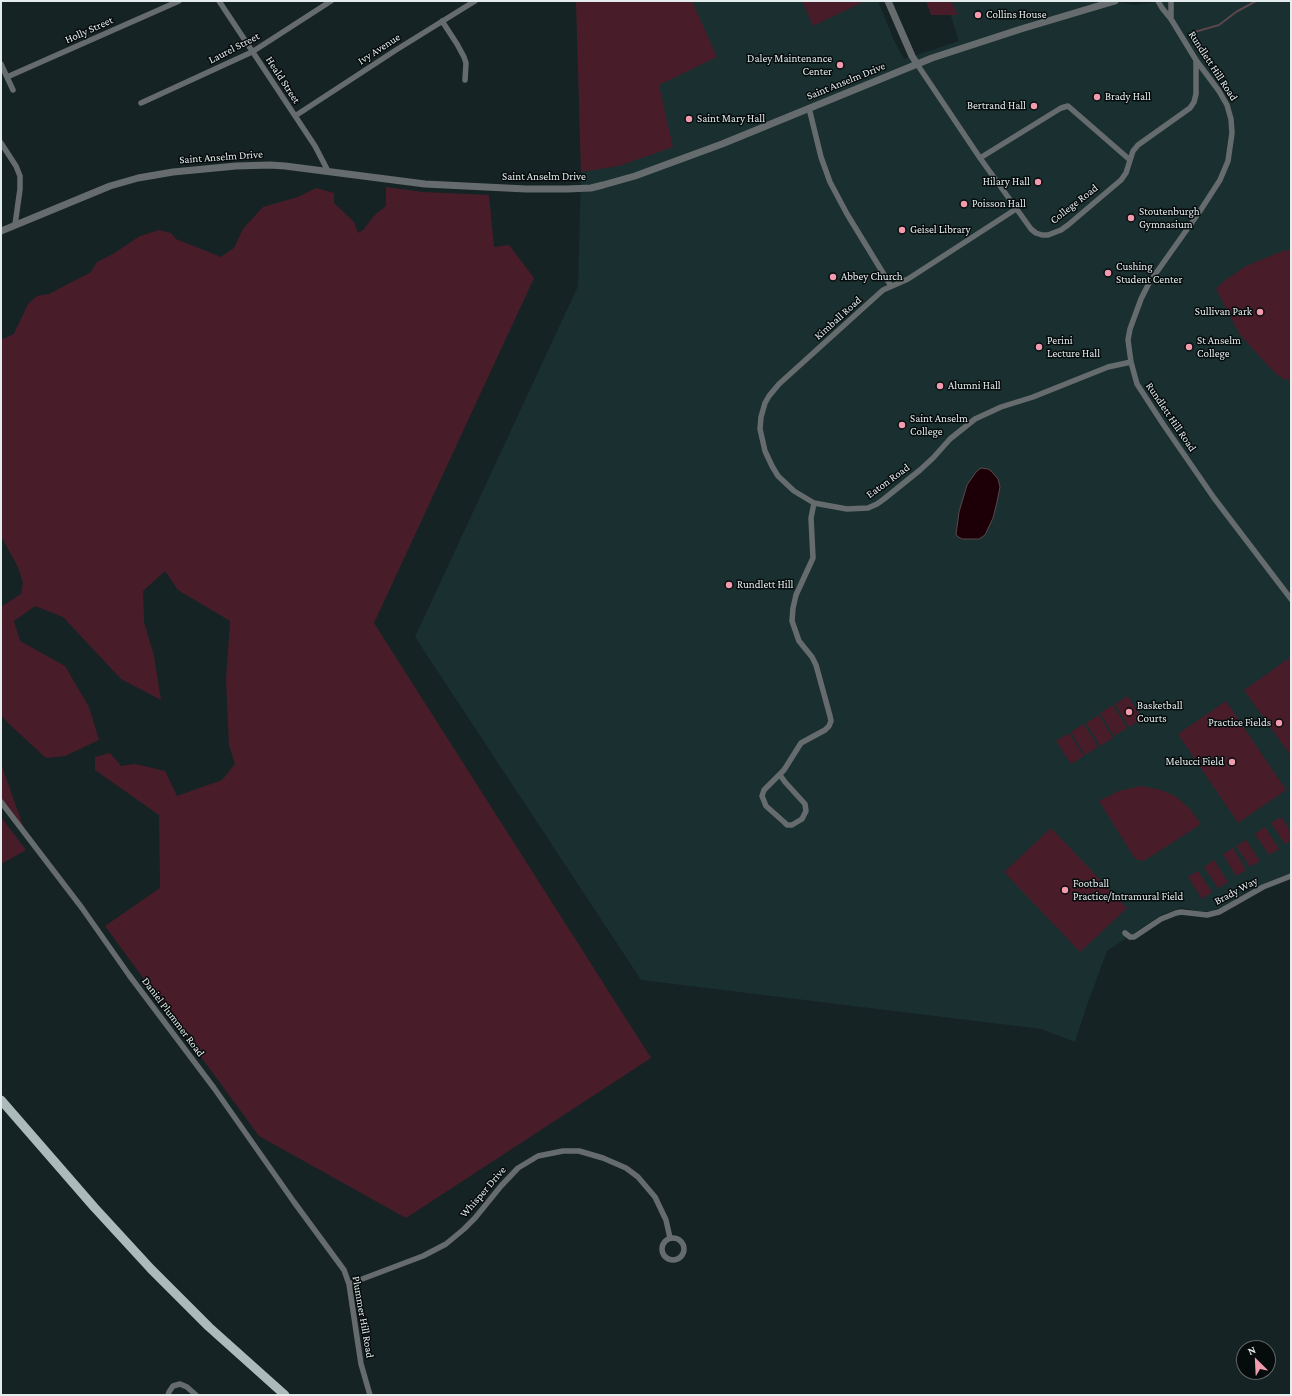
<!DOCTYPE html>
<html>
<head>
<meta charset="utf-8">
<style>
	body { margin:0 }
	#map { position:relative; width:1292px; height:1396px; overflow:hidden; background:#162324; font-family:"Crimson Pro",serif }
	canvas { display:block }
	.frame { position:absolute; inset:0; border:2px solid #e4eced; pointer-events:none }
	.north { position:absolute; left:1236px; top:1340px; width:40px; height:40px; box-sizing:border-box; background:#060b0c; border:1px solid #5f6566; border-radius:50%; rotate:336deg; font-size:11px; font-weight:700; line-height:16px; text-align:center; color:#e4eced }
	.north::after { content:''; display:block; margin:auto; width:14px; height:18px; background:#f29aae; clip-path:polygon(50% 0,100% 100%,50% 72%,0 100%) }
</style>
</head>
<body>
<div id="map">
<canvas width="1292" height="1396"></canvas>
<div class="frame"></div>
<div class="north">N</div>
</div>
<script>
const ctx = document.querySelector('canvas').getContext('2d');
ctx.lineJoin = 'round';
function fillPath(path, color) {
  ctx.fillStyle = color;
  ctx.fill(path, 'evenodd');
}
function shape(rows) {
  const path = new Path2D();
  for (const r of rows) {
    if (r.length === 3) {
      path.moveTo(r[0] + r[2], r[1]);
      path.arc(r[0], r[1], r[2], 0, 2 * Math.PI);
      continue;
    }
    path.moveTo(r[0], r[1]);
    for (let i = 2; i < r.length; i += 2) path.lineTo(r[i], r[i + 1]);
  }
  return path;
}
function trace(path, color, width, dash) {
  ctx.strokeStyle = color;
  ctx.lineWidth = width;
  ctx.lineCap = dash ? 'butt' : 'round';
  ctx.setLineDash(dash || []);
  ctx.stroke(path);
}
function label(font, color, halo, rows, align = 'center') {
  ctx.font = font + ' "Crimson Pro",serif';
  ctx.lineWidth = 3;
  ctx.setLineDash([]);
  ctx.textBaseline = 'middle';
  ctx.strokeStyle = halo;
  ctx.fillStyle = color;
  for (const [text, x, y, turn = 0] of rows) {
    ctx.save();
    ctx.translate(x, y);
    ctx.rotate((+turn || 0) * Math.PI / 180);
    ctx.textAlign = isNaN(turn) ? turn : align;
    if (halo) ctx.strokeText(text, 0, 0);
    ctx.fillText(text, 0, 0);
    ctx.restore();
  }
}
const built = shape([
	[576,1,878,1,893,38,904,59,959,41,946,1,1113,1,1135,5,1163,1,1291,1,1291,873,1253,888,1224,906,1211,911,1198,912,1182,907,1161,915,1107,951,1086,1008,1075,1042,1041,1029,641,980,415,637,578,286,581,172]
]);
const green = shape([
	[576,1,692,1,717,57,659,85,673,147,619,166,581,172],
	[802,1,865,1,813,26],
	[926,1,951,1,958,15,931,15],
	[386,187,423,192,489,195,494,247,509,245,534,278,374,623,651,1058,406,1218,259,1136,105,926,160,888,159,815,95,770,95,757,110,753,121,766,135,764,165,771,177,796,222,780,235,764,229,745,226,680,230,621,178,590,165,571,143,591,144,622,154,656,161,700,121,679,63,617,35,606,14,621,20,641,65,666,89,707,99,740,65,756,46,758,7,722,1,715,1,607,21,594,23,583,18,567,1,536,1,340,14,334,28,304,37,296,49,294,91,272,97,262,113,254,140,236,159,230,171,233,176,239,221,257,234,248,243,229,263,207,298,197,316,188,334,193,334,203,354,222,358,233,363,230,375,215,386,206],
	[1291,249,1291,379,1285,380,1275,373,1240,335,1216,289,1224,281,1246,266,1280,252],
	[1291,657,1291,756,1244,690],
	[1128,696,1142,719,1129,727,1115,704],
	[1226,701,1286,790,1238,823,1178,734],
	[1113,705,1127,728,1114,736,1100,713],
	[1099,715,1113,738,1100,746,1086,723],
	[1084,724,1098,747,1085,755,1071,732],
	[1069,733,1084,756,1071,764,1056,741],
	[1,764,27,837,1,802],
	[1141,786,1161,790,1175,796,1190,809,1201,824,1147,859,1141,861,1138,860,1134,857,1099,801,1119,791],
	[1,817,26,850,1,864],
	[1281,817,1291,832,1291,841,1285,844,1271,823],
	[1265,827,1279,849,1269,855,1255,834],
	[1051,828,1127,908,1080,952,1004,872],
	[1246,840,1260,861,1250,867,1236,846],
	[1233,848,1246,870,1236,876,1223,854],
	[1214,860,1228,882,1218,888,1204,867],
	[1198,871,1212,892,1202,899,1188,877]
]);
const water = shape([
	[981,468,988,469,991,471,998,479,1000,487,997,502,993,518,985,535,979,539,962,539,957,536,956,534,959,512,967,485,976,472,981,468]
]);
const stream = shape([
	[1191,33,1219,25,1236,12,1256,1]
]);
const minor = shape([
	[219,1,315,146,328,171],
	[1158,1,1162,8,1171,19,1196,60,1219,91,1227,105,1231,119,1232,133,1228,161,1220,180,1200,211,1149,283,1141,299,1130,329,1128,340,1131,362,1137,384,1163,424,1214,498,1291,599],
	[1171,1,1171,18],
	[442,21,457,44,464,57,466,63,465,80],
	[1,64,13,90],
	[917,64,980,158,1031,229,1036,233,1042,235,1048,235,1061,230,1068,225,1121,180,1126,173,1133,151,1138,145,1190,108,1194,102,1196,94,1196,60],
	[7,77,179,1],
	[141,103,252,52,331,1],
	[809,108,821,157,830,182,847,214,891,286],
	[295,116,396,50,475,1],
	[1,143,16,166,20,176,20,189,15,225],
	[980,158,1061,108,1068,106,1130,160],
	[1016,209,908,279,883,290,779,384,769,396,765,403,761,417,760,429,765,451,772,466,778,476,794,491,814,503,847,509,868,508,877,504,884,499,920,470,933,458,950,439,975,419,1001,407,1033,397,1108,367,1131,362],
	[780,775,785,782,805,804,806,811,802,819,792,825,787,825,784,822,766,806,762,796,764,790,784,770,801,743,825,730,829,726,831,721,830,716,816,665,812,657,799,641,792,621,793,608,796,595,813,558,811,518,814,503],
	[1,802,82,908,129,975,214,1088,294,1202,344,1270,349,1284,361,1364,370,1395],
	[1125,933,1130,937,1134,937,1161,919,1176,913,1181,912,1207,915,1219,912,1263,887,1291,876],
	[673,1249,11],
	[349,1284,423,1256,446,1244,464,1229,475,1218,501,1186,518,1168,538,1156,563,1151,579,1151,603,1158,626,1168,638,1177,655,1197,666,1220,670,1238],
	[168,1395,169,1392,173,1386,180,1384,187,1387,196,1395]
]);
const tertiary = shape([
	[888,1,912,56,917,64],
	[1,231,110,186,138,178,173,172,236,166,270,165,285,166,425,184,526,189,567,189,591,188,603,185,635,176,722,144,932,58,1021,29,1115,1]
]);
const primary = shape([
	[1,1100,94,1207,151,1269,209,1327,285,1395]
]);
const markers = [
	[978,15,4,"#f29aae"],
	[840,65,4,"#f29aae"],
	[1097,97,4,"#f29aae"],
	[1034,106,4,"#f29aae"],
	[689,119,4,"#f29aae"],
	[1038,182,4,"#f29aae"],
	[964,204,4,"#f29aae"],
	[1131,218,4,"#f29aae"],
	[902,230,4,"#f29aae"],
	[1108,273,4,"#f29aae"],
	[833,277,4,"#f29aae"],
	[1260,312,4,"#f29aae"],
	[1039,347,4,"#f29aae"],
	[1189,347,4,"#f29aae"],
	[940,386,4,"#f29aae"],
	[902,425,4,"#f29aae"],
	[729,585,4,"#f29aae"],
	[1129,712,4,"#f29aae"],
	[1279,723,4,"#f29aae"],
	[1232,762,4,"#f29aae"],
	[1065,890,4,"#f29aae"]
];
const poiNames = [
	["Collins House",986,15],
	["Daley Maintenance",832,59,"right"],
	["Center",832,72,"right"],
	["Brady Hall",1105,97],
	["Bertrand Hall",1026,106,"right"],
	["Saint Mary Hall",697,119],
	["Hilary Hall",1030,182,"right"],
	["Poisson Hall",972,204],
	["Stoutenburgh",1139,212],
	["Gymnasium",1139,225],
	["Geisel Library",910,230],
	["Cushing",1116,267],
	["Student Center",1116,280],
	["Abbey Church",841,277],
	["Sullivan Park",1252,312,"right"],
	["Perini",1047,341],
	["Lecture Hall",1047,354],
	["St Anselm",1197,341],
	["College",1197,354],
	["Alumni Hall",948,386],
	["Saint Anselm",910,419],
	["College",910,432],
	["Rundlett Hill",737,585],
	["Basketball",1137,706],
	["Courts",1137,719],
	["Practice Fields",1271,723,"right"],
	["Melucci Field",1224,762,"right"],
	["Football",1073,884],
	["Practice/Intramural Field",1073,897]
];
const streetNames = [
	["Holly Street",89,30,-24],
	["Laurel Street",234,48,-27],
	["Ivy Avenue",379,49,-33],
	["Rundlett Hill Road",1213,66,57],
	["Heald Street",283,80,57],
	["Saint Anselm Drive",846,81,-22],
	["Saint Anselm Drive",221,157,-4],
	["Saint Anselm Drive",544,177],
	["College Road",1074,204,-38],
	["Kimball Road",838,318,-42],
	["Rundlett Hill Road",1171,417,56],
	["Eaton Road",888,481,-36],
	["Brady Way",1236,891,-28],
	["Daniel Plummer Road",173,1017,53],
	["Whisper Drive",483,1192,-49],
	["Plummer Hill Road",363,1317,80]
];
fillPath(built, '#192f30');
fillPath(green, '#481d29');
fillPath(water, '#1d0007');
trace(water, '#59474c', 1);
trace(stream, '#59474c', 2);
trace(minor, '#666c6d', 5.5);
trace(tertiary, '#666c6d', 7);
trace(primary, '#acbaba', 9);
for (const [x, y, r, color] of markers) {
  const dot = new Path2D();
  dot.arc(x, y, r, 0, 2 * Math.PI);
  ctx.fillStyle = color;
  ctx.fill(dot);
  trace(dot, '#060b0c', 1.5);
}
label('11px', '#e4eced', '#060b0c', poiNames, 'left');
label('11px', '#e4eced', '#060b0c', streetNames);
</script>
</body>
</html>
